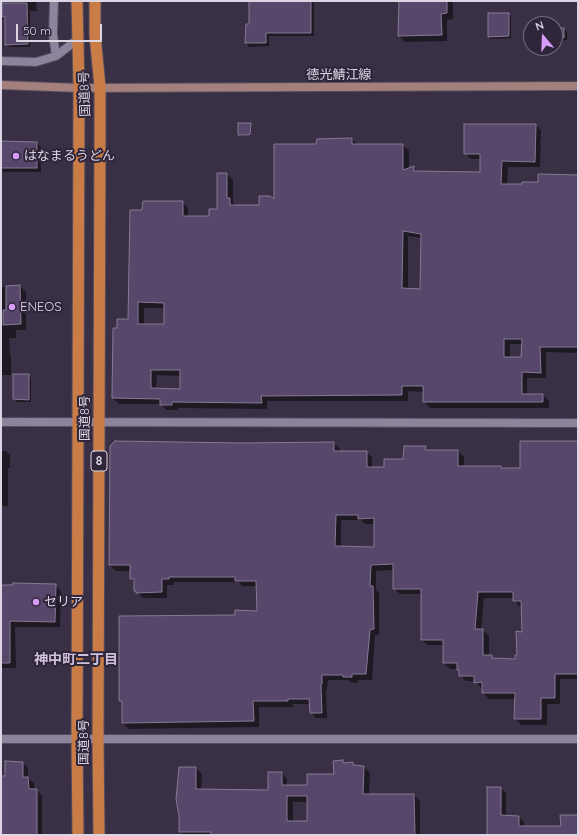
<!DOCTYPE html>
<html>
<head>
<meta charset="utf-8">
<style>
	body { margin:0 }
	#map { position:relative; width:579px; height:836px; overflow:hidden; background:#3a3045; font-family:Quicksand,sans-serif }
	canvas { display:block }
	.frame { position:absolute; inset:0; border:2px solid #dcd6e4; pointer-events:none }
	.north { position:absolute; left:523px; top:16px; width:40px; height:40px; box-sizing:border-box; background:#30263b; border:1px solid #756c7f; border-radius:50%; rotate:341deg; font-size:11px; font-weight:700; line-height:16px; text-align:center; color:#dcd6e4 }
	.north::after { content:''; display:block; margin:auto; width:14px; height:18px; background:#d79bf9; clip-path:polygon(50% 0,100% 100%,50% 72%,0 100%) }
	.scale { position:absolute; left:16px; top:24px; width:86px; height:18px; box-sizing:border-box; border:2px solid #dcd6e4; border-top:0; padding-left:5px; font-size:12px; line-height:14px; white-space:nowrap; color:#dcd6e4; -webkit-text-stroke:3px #30263b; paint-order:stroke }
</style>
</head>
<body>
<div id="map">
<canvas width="579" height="836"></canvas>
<div class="frame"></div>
<div class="north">N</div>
<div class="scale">50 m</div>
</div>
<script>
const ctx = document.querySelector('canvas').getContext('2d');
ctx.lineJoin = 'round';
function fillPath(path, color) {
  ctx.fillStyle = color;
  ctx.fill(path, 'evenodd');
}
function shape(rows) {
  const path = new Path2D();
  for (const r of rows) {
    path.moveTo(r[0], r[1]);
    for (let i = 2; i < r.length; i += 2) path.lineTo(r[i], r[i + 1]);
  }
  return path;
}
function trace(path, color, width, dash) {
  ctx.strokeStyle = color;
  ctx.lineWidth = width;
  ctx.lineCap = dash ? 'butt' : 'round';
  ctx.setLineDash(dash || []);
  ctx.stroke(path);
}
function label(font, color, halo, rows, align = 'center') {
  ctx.font = font + ' Quicksand,"Noto Sans JP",sans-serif';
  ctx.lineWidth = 4;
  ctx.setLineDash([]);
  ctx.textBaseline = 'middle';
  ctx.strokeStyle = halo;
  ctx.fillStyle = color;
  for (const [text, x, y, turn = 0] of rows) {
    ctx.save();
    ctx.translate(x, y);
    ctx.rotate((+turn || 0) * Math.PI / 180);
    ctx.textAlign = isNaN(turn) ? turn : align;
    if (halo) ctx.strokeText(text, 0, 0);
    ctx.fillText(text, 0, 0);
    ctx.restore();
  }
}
const shadow = shape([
	[10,1,45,1,36,2,37,11,30,11,30,47,9,47,6,44,6,19,1,19,1,4,10,4],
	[250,1,312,1,314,3,314,36,269,36,269,46,249,47,246,43,247,25,250,25],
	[399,1,453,1,453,19,447,20,447,41,405,42,399,35],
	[509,14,511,16,511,38,491,39,489,37],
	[555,29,564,29,567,32,567,40,555,41],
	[250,124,251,125,251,136,241,136,239,134],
	[535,125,541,130,540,167,508,167,507,185,539,183,578,176,578,353,546,352,546,378,527,378,527,395,543,395,549,401,549,408,430,408,424,402,424,392,408,391,408,401,267,401,267,409,178,408,178,410,167,410,160,404,119,404,113,398,118,329,129,320,143,211,182,202,188,208,188,217,210,217,218,210,227,174,233,180,233,202,236,206,260,206,275,200,317,145,352,139,358,145,403,145,409,151,409,169,414,167,419,172,481,173,481,159,471,159,465,153],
	[408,236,422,238,421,290,408,290],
	[144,308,165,308,165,325,144,325],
	[510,344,522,344,522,358,510,358],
	[157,375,181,376,181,390,156,390],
	[1,142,36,142,41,147,41,172,3,172,1,170],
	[1,280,2,281,2,287,20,286,26,292,26,330,16,330,16,338,9,338,10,355,11,356,11,375,1,375,1,379],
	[28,375,31,378,31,402,17,402,14,399],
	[578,442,578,679,560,679,560,704,547,704,547,725,521,725,516,719,516,699,489,699,483,693,483,688,481,688,475,681,466,681,460,675,460,672,458,669,450,669,444,663,444,645,428,645,422,640,422,594,400,594,394,588,394,570,376,571,376,590,379,593,379,635,375,635,372,680,358,680,358,683,350,682,348,680,328,680,327,690,326,690,327,718,316,718,311,712,310,704,293,704,293,707,259,707,259,727,129,729,123,723,123,703,120,700,236,616,258,612,257,586,242,586,239,582,174,582,174,585,167,585,167,598,143,598,135,590,135,584,131,579,131,571,116,571,110,565,111,447,334,443,340,449,340,452,366,452,372,457,372,468,385,468,404,460,425,447,429,451,458,451,464,457,464,467,501,467,503,469,521,469],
	[341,520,361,520,365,524,375,524,375,548,341,547],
	[484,598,514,598,514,600,519,606,522,606,523,633,516,660,494,659,491,656,489,656,489,636,483,630,481,630],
	[1,451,6,451,10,455,10,468,8,468,8,506,1,506],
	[55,585,61,591,60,627,15,627,16,668,1,668,1,586],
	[342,761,344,764,352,763,355,767,364,767,370,773,369,795,414,795,420,801,420,835,184,835,180,831,196,768,202,774,201,790,269,791,282,773,287,779,287,786,308,786,335,775],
	[293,802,308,802,308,822,293,822],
	[23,763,28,768,28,778,34,783,34,790,37,790,42,796,42,835,1,835,1,777,6,777],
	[500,788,506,793,506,817,519,817,524,822,524,827,562,827,578,816,578,835,488,835]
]);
const building = shape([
	[249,1,311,1,311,33,266,33,266,43,245,43,246,24,249,24,249,1],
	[399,1,447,1,447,13,441,14,442,35,398,36,399,1],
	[2,3,27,3,28,44,5,45,5,17,2,17,2,3],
	[488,13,509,13,509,36,488,37,488,13],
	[555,28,564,28,564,38,555,38,555,28],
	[238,123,251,123,250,135,238,135,238,123],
	[464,124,536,124,535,162,502,161,501,184,522,184,522,182,538,182,538,174,578,175,578,347,540,347,541,373,522,372,522,394,543,394,543,402,423,402,423,386,402,386,402,395,261,396,262,403,172,402,172,405,160,405,160,399,112,398,113,328,117,328,117,319,128,319,130,210,142,210,143,201,183,201,183,216,209,216,209,209,217,209,217,173,227,173,227,198,230,198,230,205,259,205,259,196,270,196,274,199,274,144,316,144,317,139,352,138,352,144,403,144,403,170,414,166,414,171,480,172,480,154,464,154,464,124],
	[403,231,421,234,420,289,402,288,403,231],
	[138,302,164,303,164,324,138,324,138,302],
	[504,339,522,339,521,357,504,357,504,339],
	[151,370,180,370,180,389,151,388,151,370],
	[1,141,37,142,37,168,1,168,1,141],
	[20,285,21,324,3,325,3,310,6,310,6,286,20,285],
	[13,374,29,374,29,400,13,399,13,374],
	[115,441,241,443,334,442,334,451,367,451,367,467,384,467,384,459,403,459,404,446,426,446,425,450,458,450,458,466,501,466,501,468,520,468,520,441,578,441,578,674,555,674,555,698,541,698,541,719,514,719,515,693,482,693,482,682,474,683,474,676,459,676,459,670,457,670,457,663,443,663,443,640,421,640,421,589,393,589,393,564,371,565,370,586,373,586,374,629,370,630,366,674,352,674,352,677,343,677,343,675,322,675,322,684,321,684,322,713,310,713,309,699,288,699,288,701,253,701,254,721,122,723,122,701,119,701,119,616,235,615,235,610,257,611,256,581,235,581,235,577,169,577,169,579,162,579,162,592,136,593,136,591,134,591,134,579,130,579,130,565,109,565,110,446,115,441],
	[336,515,358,515,358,519,374,518,374,547,335,546,336,515],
	[478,592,513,592,513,601,521,601,522,632,516,631,517,655,515,655,515,659,492,658,492,655,483,655,483,629,475,629,478,592],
	[13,583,56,584,55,622,10,621,10,663,1,663,1,585,13,585,13,583],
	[343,760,343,763,353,762,353,765,364,766,363,794,414,794,415,835,211,835,211,832,179,832,179,816,176,799,179,767,196,767,196,789,268,790,268,772,282,772,282,785,307,785,307,774,334,774,333,761,343,760],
	[287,796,307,796,307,821,287,821,287,796],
	[5,761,23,762,23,777,28,777,29,789,37,789,37,835,1,835,1,776,5,776,5,761],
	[487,787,501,787,501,815,519,816,519,826,561,826,560,815,578,815,578,835,487,835,487,787]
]);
const minor = shape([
	[54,1,53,35,56,56],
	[1,61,36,62,56,56,78,39]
]);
const tertiary = shape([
	[1,422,578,423],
	[1,739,578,739]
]);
const secondary = shape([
	[1,85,79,88,578,86]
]);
const trunk = shape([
	[77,1,79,88,77,739,78,835],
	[95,1,95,35,100,87,100,127,98,738,99,835]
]);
const markers = [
	[16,156,4,"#d79bf9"],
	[12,307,4,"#d79bf9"],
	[36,602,4,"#d79bf9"]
];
const shields = [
	[99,461,16]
];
const shieldNames = [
	["8",99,461]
];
const streetNames = [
	["徳光鯖江線",339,75],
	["国道8号",85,94,-92],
	["国道8号",85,418,-90],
	["国道8号",84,742,-90]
];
const poiNames = [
	["はなまるうどん",24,156],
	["ENEOS",20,307],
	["セリア",44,602]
];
const neighbourhoodNames = [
	["神中町二丁目",76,660]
];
fillPath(shadow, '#0007');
fillPath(building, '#57476a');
trace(building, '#857a93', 1);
trace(minor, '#554d5f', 10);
trace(tertiary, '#554d5f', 10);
trace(secondary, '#554d5f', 10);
trace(trunk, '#554d5f', 13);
trace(minor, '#8d839c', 8);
trace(tertiary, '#8d839c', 8);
trace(secondary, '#a4807c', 8);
trace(trunk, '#ca7c46', 11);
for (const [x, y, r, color] of markers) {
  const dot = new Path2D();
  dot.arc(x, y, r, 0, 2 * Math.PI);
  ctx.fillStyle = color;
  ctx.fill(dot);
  trace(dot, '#30263b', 1.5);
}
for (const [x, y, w] of shields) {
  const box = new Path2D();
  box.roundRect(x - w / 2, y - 10, w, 20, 3);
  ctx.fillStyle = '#30263b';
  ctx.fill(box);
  trace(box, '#dcd6e4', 1);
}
label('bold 12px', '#dcd6e4', null, shieldNames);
label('13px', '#dcd6e4', '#30263b', streetNames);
label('13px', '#dcd6e4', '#30263b', poiNames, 'left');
label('bold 14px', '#cdc1dc', '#30263b', neighbourhoodNames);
</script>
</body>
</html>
